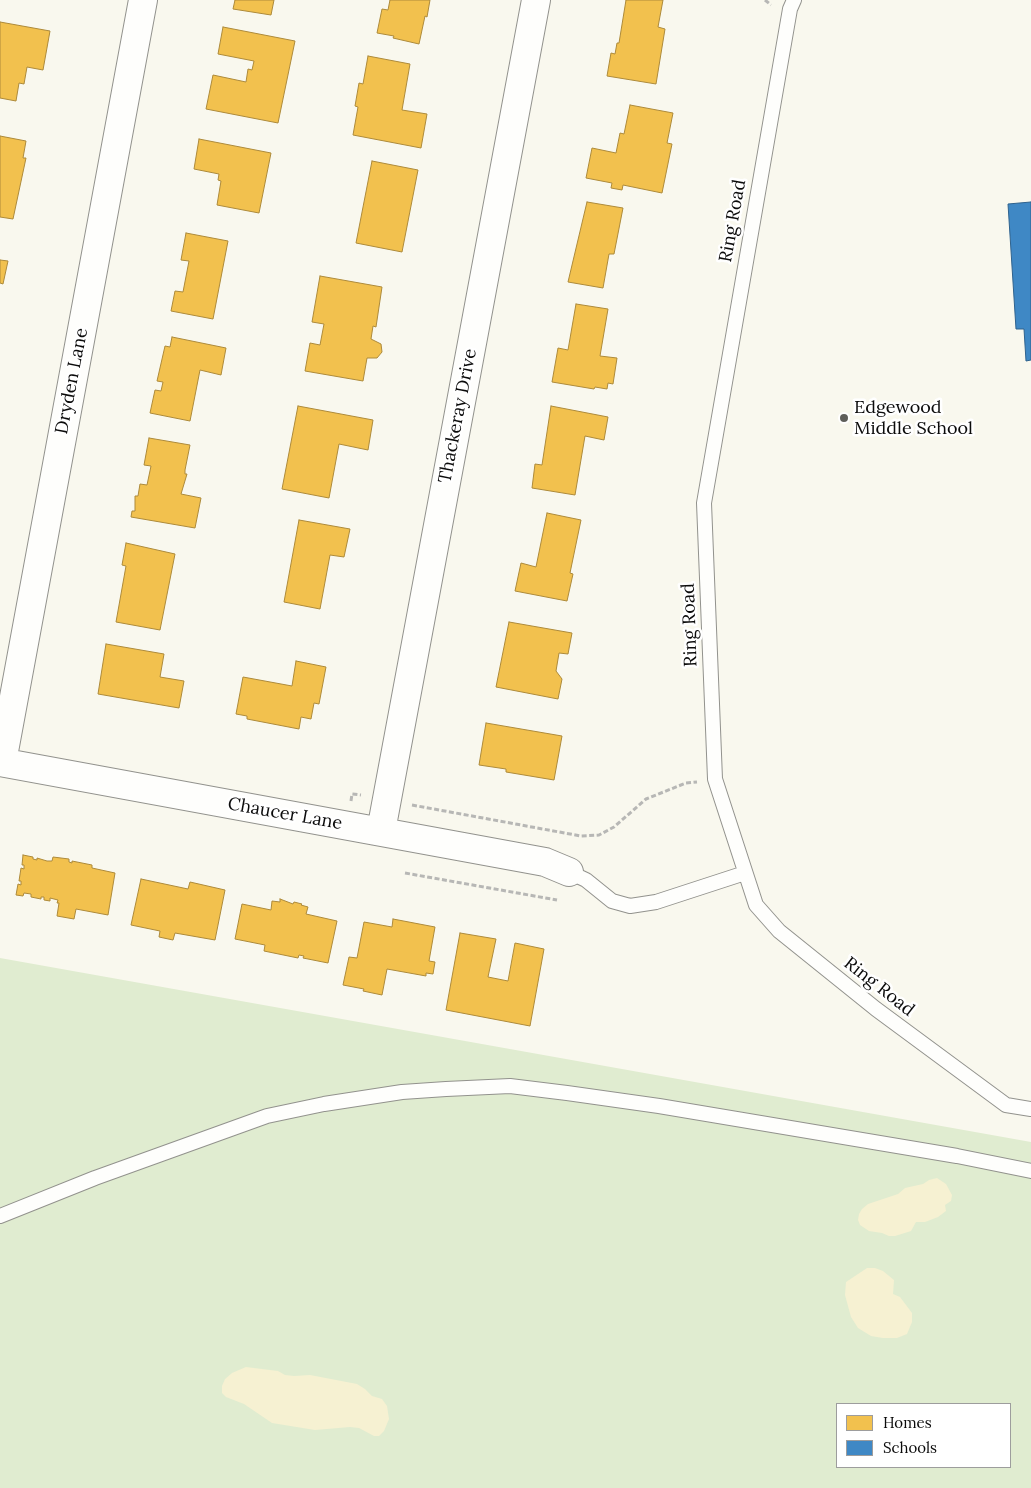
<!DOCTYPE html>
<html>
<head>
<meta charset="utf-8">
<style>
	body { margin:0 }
	#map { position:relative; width:1031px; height:1488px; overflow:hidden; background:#f9f8ee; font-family:Lora,serif }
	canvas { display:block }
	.legend { position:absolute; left:836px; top:1403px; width:175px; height:65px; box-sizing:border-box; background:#fff; border:1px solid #9d9d9d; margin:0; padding:6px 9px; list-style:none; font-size:15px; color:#0b0b0b }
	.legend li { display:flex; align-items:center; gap:10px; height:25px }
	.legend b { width:25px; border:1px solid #9d9d9d }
</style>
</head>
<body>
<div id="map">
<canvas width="1031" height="1488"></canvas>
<ul class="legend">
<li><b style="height:14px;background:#f2c14e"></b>Homes</li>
<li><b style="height:14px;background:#3f88c5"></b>Schools</li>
</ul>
</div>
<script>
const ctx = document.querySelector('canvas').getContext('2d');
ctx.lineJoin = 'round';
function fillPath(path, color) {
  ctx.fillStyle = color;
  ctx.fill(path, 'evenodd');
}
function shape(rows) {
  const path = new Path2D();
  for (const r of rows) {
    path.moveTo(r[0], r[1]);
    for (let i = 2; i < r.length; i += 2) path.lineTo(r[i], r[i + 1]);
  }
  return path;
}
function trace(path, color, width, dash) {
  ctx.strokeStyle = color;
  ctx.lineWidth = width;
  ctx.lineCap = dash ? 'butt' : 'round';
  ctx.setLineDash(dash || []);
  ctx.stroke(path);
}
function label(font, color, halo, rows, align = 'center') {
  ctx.font = font + ' Lora,serif';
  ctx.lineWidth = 5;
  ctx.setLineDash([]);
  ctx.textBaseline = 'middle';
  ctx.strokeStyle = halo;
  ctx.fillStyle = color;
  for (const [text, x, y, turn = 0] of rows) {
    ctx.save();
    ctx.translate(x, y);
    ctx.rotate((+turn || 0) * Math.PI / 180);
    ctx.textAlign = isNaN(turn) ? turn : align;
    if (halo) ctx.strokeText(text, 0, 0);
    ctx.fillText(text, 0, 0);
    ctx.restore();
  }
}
const green = shape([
	[0,958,1031,1142,1031,1488,0,1488],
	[837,1404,1010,1404,1010,1467,837,1467]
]);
const sand = shape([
	[937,1178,946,1184,952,1195,951,1201,945,1205,946,1211,938,1217,925,1222,916,1222,911,1231,895,1236,889,1236,882,1233,869,1231,860,1225,858,1220,859,1214,862,1209,868,1204,898,1194,905,1188,923,1184,929,1180],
	[867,1268,875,1268,883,1271,894,1280,893,1294,900,1297,912,1313,912,1322,907,1334,897,1338,883,1338,871,1336,858,1328,851,1317,845,1295,846,1282],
	[246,1367,278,1371,285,1375,294,1376,310,1375,357,1384,365,1389,372,1396,382,1399,387,1406,389,1419,384,1431,379,1436,374,1436,359,1428,350,1427,315,1430,272,1423,244,1404,226,1397,222,1393,222,1386,225,1379,232,1373]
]);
const homes = shape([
	[235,0,274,0,271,15,233,9,235,0],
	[390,0,430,0,427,17,425,16,419,44,393,38,394,36,377,33,382,9,388,10,390,0],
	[626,0,663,0,658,27,665,29,656,84,607,76,611,53,615,54,617,43,619,43,626,0],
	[0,22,50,31,43,70,27,67,24,84,19,83,16,101,0,98,0,22],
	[223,27,295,41,278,123,206,109,213,75,246,82,248,69,252,70,254,61,218,54,223,27],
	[368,56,410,64,402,110,427,114,421,148,353,135,358,107,355,106,359,83,363,84,368,56],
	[630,105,673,113,667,143,672,144,662,193,623,185,622,190,611,188,612,183,586,178,592,148,616,153,620,133,624,134,630,105],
	[0,136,26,141,23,158,26,158,13,219,0,217,0,136],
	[199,139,271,153,259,213,217,205,221,181,218,180,219,174,194,169,199,139],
	[372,161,418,170,402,252,356,243,372,161],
	[587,202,623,208,614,254,609,254,603,288,568,282,587,202],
	[186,233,228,241,213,319,171,311,175,291,183,292,189,261,181,260,186,233],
	[0,260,8,261,3,284,0,283,0,260],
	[320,276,382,287,376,327,373,326,371,339,381,344,382,352,377,358,367,358,363,381,305,371,310,343,320,345,324,324,312,322,320,276],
	[576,304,608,309,600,356,617,358,613,384,608,383,607,389,595,387,594,389,552,382,558,348,568,350,576,304],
	[172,337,226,348,221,375,200,370,190,421,150,413,155,390,161,391,163,382,157,381,165,346,170,347,172,337],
	[298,406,373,420,368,450,339,444,329,498,282,489,298,406],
	[551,406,608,417,604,440,585,436,575,495,532,488,535,464,542,465,551,406],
	[149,438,190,445,185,470,185,474,187,474,181,494,201,498,195,528,131,517,132,511,135,511,135,496,138,496,140,484,147,485,151,466,144,465,149,438],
	[547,513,581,520,570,573,573,574,567,601,515,591,521,563,536,567,547,513],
	[299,520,350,529,344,557,330,555,320,609,284,602,299,520],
	[126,543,175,554,160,630,116,622,126,566,122,565,126,543],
	[509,622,572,633,568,654,559,653,556,671,562,679,558,699,496,687,509,622],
	[106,644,164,654,160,677,184,681,179,708,98,694,106,644],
	[296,661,326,667,319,704,314,703,311,719,301,717,299,729,247,719,247,716,236,714,243,677,292,686,296,661],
	[486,723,562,736,554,780,506,772,506,769,479,765,486,723],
	[23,855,33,857,33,859,37,860,37,858,47,861,52,861,53,857,69,859,69,862,72,863,72,861,92,865,92,868,115,873,108,915,76,909,74,919,57,916,59,903,57,903,58,900,50,898,50,901,44,900,44,897,41,897,41,899,31,897,31,894,24,893,23,896,16,895,18,884,21,885,21,881,19,881,21,868,24,869,24,865,22,865,23,855],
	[141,879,188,889,190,882,225,890,215,940,175,933,173,940,159,937,160,931,131,925,141,879],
	[280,899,293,904,294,902,302,904,301,905,308,907,306,914,337,921,328,963,303,958,304,956,299,955,298,958,264,951,265,945,235,939,242,904,271,910,272,901,280,902,280,899],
	[393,919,435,927,429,961,435,962,433,974,426,973,426,976,387,969,382,995,363,991,364,989,343,985,349,957,357,958,364,922,392,927,393,919],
	[460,933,496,939,488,977,508,981,515,943,544,949,530,1026,446,1010,460,933]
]);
const schools = shape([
	[1031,202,1031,360,1026,361,1024,329,1016,329,1008,204,1031,202]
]);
const path = shape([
	[765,0,771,5],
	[351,801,352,794,361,795],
	[412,805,581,836,599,835,614,827,646,799,686,783,697,782],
	[405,873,557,900]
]);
const service = shape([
	[794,0,790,9,704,503,715,779,756,905,779,931,876,1009,1006,1105,1031,1109],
	[569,872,586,880,612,901,630,906,656,902,745,873],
	[0,1216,95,1178,267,1116,324,1104,402,1092,446,1089,510,1086,567,1093,659,1106,957,1156,1031,1171]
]);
const minor = shape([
	[0,762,545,862,569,872],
	[2,762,143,0],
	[381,831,536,0]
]);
const markers = [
	[844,418,5,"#5e5e5a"]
];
const streetNames = [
	["Ring Road",733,221,-80],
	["Dryden Lane",72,381,-79],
	["Thackeray Drive",458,416,-79],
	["Ring Road",690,625,-92],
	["Chaucer Lane",285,814,10],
	["Ring Road",879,987,38]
];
const poiNames = [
	["Edgewood",854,408],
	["Middle School",854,429]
];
fillPath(green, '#e0ecd0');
fillPath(sand, '#f6f1d2');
fillPath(homes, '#f2c14e');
trace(homes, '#ad8a3a', 1);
fillPath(schools, '#3f88c5');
trace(schools, '#2f628d', 1);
trace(service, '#92928d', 16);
trace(minor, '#92928d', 30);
trace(path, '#b7b7b5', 3, [5, 2.5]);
trace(service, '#fefefc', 14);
trace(minor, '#fefefc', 28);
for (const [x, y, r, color] of markers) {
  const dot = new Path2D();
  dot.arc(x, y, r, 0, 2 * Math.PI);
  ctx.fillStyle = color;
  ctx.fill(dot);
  trace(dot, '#fff', 2);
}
label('18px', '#0b0b0b', '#fff', streetNames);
label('18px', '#0b0b0b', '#fff', poiNames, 'left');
</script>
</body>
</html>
